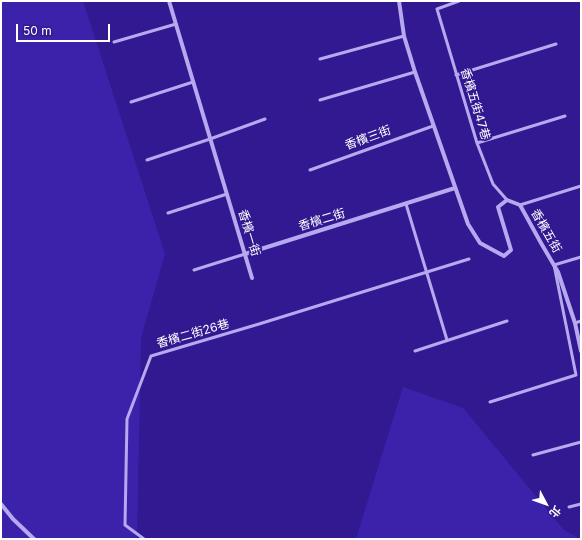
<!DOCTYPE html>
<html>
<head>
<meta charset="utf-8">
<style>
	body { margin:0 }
	#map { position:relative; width:582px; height:540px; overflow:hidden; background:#321991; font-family:Inter,"Noto Sans TC",sans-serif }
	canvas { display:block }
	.frame { position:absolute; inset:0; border:2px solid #fff; pointer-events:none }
	.north { position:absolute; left:526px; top:484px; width:40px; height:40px; -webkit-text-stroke:3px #321991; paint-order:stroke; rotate:131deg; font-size:11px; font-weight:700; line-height:16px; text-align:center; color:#fff }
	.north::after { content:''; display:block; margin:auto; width:14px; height:18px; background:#fff; clip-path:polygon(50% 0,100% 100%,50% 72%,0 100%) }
	.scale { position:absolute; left:16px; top:24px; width:94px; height:18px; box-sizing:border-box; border:2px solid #fff; border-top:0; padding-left:5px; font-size:12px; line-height:14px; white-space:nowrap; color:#fff; -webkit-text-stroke:3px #321991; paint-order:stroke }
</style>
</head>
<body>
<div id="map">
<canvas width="582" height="540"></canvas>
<div class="frame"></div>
<div class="north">北</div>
<div class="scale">50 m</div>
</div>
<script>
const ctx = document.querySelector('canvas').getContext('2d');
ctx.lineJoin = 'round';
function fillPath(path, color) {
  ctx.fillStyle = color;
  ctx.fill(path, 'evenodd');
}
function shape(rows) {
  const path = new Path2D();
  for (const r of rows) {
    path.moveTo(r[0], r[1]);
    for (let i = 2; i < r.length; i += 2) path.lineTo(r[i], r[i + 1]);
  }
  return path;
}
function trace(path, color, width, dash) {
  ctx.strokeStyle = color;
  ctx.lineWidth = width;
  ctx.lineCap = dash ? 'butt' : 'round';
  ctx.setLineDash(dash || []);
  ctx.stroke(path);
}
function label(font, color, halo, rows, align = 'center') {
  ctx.font = font + ' Inter,"Noto Sans TC",sans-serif';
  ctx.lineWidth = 3.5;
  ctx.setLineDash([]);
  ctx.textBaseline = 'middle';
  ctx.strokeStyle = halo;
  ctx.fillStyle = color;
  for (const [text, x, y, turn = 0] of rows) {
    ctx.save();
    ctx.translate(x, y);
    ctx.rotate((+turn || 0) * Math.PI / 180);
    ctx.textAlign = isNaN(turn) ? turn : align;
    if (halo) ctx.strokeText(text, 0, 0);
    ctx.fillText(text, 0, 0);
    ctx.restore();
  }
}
const green = shape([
	[1,1,83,1,165,254,141,338,137,539,1,539],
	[403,387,463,408,564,530,581,539,356,539]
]);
const service = shape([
	[459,1,437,9,477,143,493,184,507,200],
	[114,42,176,24],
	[320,59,404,36],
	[456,75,556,44],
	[320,100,415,72],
	[131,102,193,82],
	[477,143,565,116],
	[147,160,210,139,265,119],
	[310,170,433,126],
	[406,204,447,340],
	[520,205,581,186],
	[168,213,227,194],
	[194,270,245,254],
	[575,323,581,321],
	[415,351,507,321],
	[490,402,576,375,554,265,581,257],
	[533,455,581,442],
	[569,507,581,504],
	[144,539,125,525,127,419,151,356,259,324,469,259]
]);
const minor = shape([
	[169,1,252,278],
	[399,1,404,36,415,72,468,224,480,243,504,256,511,250,498,207,507,200,520,205,541,243,558,272,575,323,581,351],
	[245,254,455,188],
	[1,504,13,519,34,539]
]);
const streetNames = [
	["香檳五街47巷",475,104,73],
	["香檳三街",368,138,-20],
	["香檳二街",322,220,-17],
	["香檳五街",546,231,60],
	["香檳一街",249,233,73],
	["香檳二街26巷",193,334,-16]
];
fillPath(green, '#3c22ab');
trace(service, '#b6a9ef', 3);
trace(minor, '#b6a9ef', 4);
label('12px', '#fff', '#321991', streetNames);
</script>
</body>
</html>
